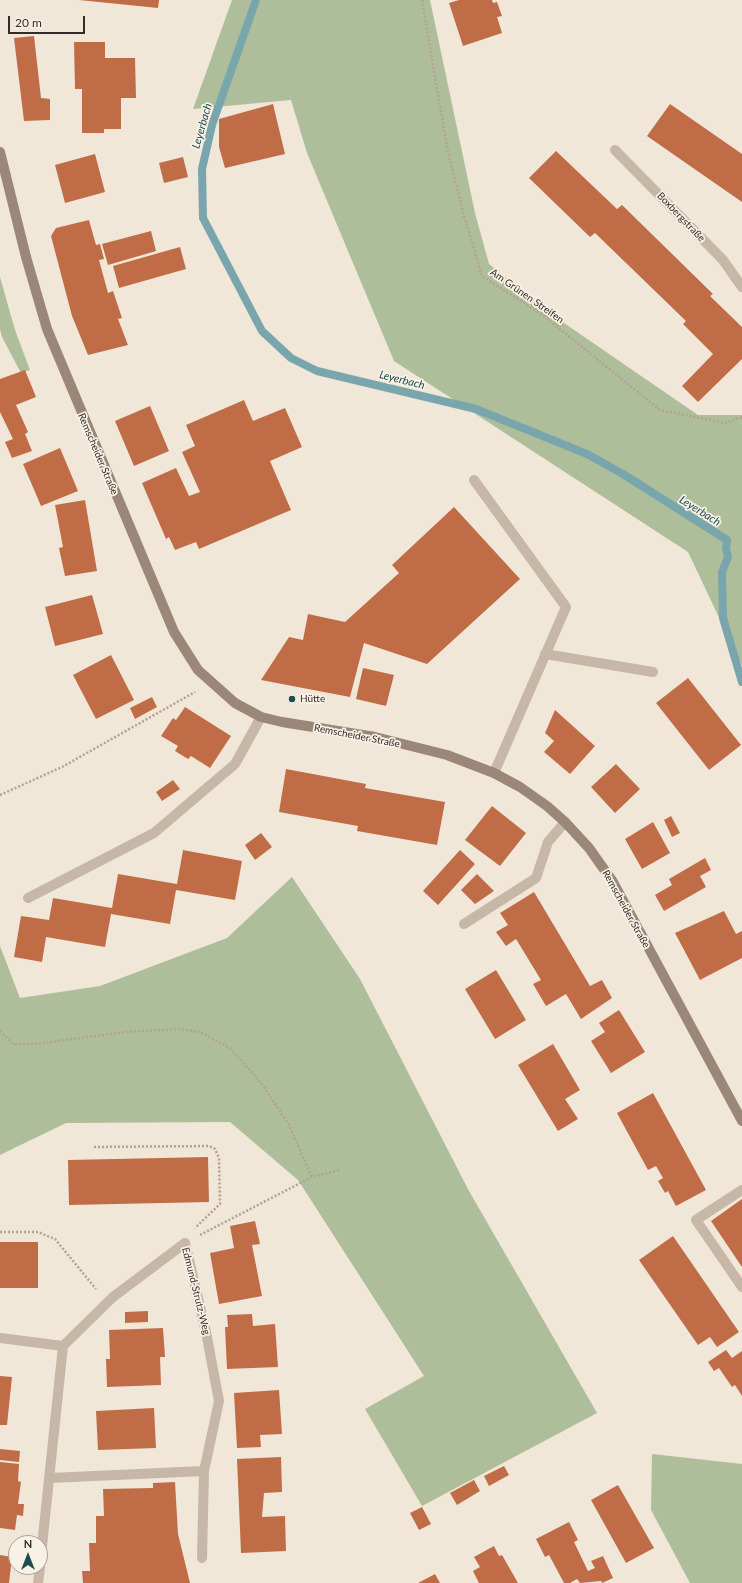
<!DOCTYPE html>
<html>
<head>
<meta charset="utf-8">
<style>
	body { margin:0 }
	#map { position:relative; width:742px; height:1583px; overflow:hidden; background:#f0e7d9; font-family:Lato,sans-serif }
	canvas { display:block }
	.north { position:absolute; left:8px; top:1535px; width:40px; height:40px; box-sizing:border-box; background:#f8f1e5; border:1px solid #aaa299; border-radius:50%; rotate:0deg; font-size:11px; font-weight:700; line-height:16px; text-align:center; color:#342b26 }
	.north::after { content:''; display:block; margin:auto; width:14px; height:18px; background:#1e4c53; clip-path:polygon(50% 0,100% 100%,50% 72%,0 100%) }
	.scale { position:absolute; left:8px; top:16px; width:77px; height:18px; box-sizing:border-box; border:2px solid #342b26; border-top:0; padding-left:5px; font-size:12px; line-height:14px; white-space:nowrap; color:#342b26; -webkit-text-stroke:3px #f8f1e5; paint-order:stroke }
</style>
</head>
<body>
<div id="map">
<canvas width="742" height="1583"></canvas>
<div class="north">N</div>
<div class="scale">20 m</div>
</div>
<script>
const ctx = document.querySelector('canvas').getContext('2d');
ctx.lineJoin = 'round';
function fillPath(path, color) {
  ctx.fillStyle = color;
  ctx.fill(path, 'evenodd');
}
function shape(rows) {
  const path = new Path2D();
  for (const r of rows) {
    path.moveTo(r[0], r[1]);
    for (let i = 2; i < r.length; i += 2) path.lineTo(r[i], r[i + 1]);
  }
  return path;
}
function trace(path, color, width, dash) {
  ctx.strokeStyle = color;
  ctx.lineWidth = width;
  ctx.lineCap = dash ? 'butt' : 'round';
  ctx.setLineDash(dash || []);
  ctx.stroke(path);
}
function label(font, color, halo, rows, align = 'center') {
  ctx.font = font + ' Lato,sans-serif';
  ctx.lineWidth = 3.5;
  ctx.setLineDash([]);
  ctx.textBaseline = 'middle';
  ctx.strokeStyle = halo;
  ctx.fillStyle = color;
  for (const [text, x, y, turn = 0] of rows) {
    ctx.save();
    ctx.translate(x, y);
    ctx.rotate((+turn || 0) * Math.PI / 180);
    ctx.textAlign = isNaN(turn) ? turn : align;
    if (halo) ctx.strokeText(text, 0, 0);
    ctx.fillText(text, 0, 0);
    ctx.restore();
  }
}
const green = shape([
	[232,0,430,0,475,213,489,264,548,312,698,415,742,415,742,666,688,552,394,361,307,153,291,100,193,109],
	[0,277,15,330,30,370,21,373,2,337,0,329],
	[292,877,360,979,469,1191,597,1413,422,1506,365,1409,424,1376,298,1180,230,1122,66,1123,0,1155,0,946,20,998,100,986,227,938],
	[652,1454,742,1464,742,1583,690,1583,651,1510]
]);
const stream = shape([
	[256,0,212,125,202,169,203,218,262,331,291,358,317,371,476,409,587,454,623,474,727,540,726,548,728,557,722,572,723,618,742,682]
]);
const building = shape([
	[79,0,159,0,158,8],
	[459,0,492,0,493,3,497,2,502,16,497,17,502,33,463,46,449,3],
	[34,36,41,98,50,99,50,120,24,121,14,38],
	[74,42,105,42,105,58,135,58,136,98,121,98,121,129,104,129,104,133,82,133,82,89,75,89],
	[273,104,285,154,225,168,219,147,219,119],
	[670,104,742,154,742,202,647,136],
	[556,151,617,209,622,205,713,294,710,296,742,327,742,359,698,402,682,386,713,354,683,324,686,321,595,233,590,237,529,178],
	[95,154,105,192,65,203,55,165],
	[183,157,188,177,164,183,159,163],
	[89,220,96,245,100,244,104,259,99,260,108,293,113,291,122,318,118,319,128,345,88,355,72,316,51,236,56,228],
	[151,231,156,251,108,265,102,244],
	[180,247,186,269,119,288,113,266],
	[25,370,36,397,16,405,28,432,25,434,32,451,12,458,5,442,13,439,0,412,0,379],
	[244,400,253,421,285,408,302,447,270,461,291,510,199,549,196,542,175,550,169,537,166,539,142,483,176,468,189,496,200,492,182,452,195,446,186,425],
	[150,406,169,451,134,466,115,421],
	[60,448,78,491,41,506,23,464],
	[85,500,97,571,65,576,59,548,63,547,55,505],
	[454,507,520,579,427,664,364,643,350,697,261,680,289,637,303,640,308,614,345,622,399,573,392,565],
	[92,595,103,634,55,646,45,607],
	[111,655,134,700,96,719,73,675],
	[363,668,394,675,386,706,356,699],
	[688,678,741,745,709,770,656,703],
	[152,697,157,707,135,719,130,708],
	[185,707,231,736,210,768,191,756,188,759,175,751,178,746,161,736,173,718,176,720],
	[555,710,595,746,570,774,544,752,554,741,545,733],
	[616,764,640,789,615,813,591,787],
	[286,769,366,784,365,788,445,802,437,845,357,831,358,826,279,812],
	[173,780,180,789,162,801,156,792],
	[492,806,526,833,500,866,465,840],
	[671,816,680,833,672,837,664,820],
	[653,822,670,853,642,869,625,839],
	[261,833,272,847,255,860,245,845],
	[183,850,242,861,235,900,176,890,170,924,111,914,105,947,46,937,42,962,14,957,21,916,49,920,53,898,112,908,118,874,177,884],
	[460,850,475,864,438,905,423,891],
	[705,858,711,870,700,876,706,887,664,911,655,895,672,885,669,879],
	[477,874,494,891,475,904,461,890],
	[534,892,590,986,602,980,612,998,581,1019,566,994,546,1006,533,984,541,980,516,939,506,946,496,932,508,925,500,913],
	[724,911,736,934,742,931,742,958,700,980,675,933],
	[496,970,526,1020,495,1039,465,989],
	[619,1010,645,1052,611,1073,591,1041,605,1032,599,1023],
	[553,1044,580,1090,565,1099,578,1119,558,1131,518,1065],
	[653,1093,706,1190,676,1206,668,1191,665,1193,658,1181,663,1178,656,1166,648,1170,617,1113],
	[208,1157,209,1202,69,1205,68,1160],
	[742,1199,742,1267,711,1221],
	[255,1221,260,1244,252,1245,262,1296,219,1304,210,1253,234,1248,230,1226],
	[673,1236,739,1332,717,1347,710,1337,698,1345,639,1260],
	[0,1242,38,1242,38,1288,0,1288],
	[148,1311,148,1322,125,1323,125,1312],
	[252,1314,253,1326,275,1324,278,1367,227,1369,225,1327,228,1327,227,1315],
	[163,1328,165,1357,160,1357,161,1385,107,1387,106,1359,110,1359,109,1330],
	[726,1350,732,1358,742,1351,742,1396,735,1385,732,1387,719,1368,714,1371,708,1362],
	[0,1376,12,1377,7,1425,0,1425],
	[279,1390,282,1434,260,1435,261,1447,237,1448,234,1393],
	[154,1408,156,1448,98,1450,96,1411],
	[0,1449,20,1451,19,1462,0,1460],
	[281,1457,282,1492,264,1493,262,1517,285,1516,286,1551,241,1553,237,1459],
	[0,1462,19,1464,18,1481,21,1482,18,1504,24,1504,23,1516,17,1515,15,1530,0,1528],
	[504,1466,509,1475,489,1486,484,1476],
	[474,1480,480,1491,457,1505,450,1493],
	[175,1482,178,1534,190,1583,83,1583,82,1571,90,1571,89,1543,96,1543,96,1516,104,1516,103,1489,153,1488,153,1483],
	[618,1485,654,1548,626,1563,591,1500],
	[422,1507,431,1524,419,1530,410,1513],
	[569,1522,578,1540,574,1542,588,1571,595,1568,591,1561,603,1556,613,1578,602,1583,601,1581,580,1583,577,1579,570,1583,564,1583,549,1555,545,1557,536,1539],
	[494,1546,499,1556,502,1555,518,1583,479,1583,473,1571,480,1567,474,1557],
	[0,1555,12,1557,9,1583,0,1583],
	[435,1574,440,1583,418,1583]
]);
const path = shape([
	[422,0,447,148,464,216,482,276,544,316,660,410,726,423,742,417],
	[0,795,62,767,195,692],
	[0,1031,13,1044,35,1044,126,1032,178,1029,200,1032,230,1048,262,1084,289,1125,312,1177],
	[94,1147,209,1146,215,1149,219,1158,220,1204,195,1228],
	[0,1232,38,1232,55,1239,96,1289],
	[200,1235,312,1177,339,1170]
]);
const service = shape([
	[474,480,566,607,494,773],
	[545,654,653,672],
	[28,898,154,833,235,764,261,717],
	[464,924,536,878,548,842,565,822],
	[742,1190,696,1220,742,1287]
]);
const minor = shape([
	[615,150,723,260,742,287],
	[0,1338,63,1346],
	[50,1478,204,1471,202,1558],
	[40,1565,63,1346,113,1297,185,1243,206,1332,219,1401,204,1471],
	[38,1583,40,1567]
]);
const secondary = shape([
	[0,152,26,257,47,329,174,632,198,670,235,703,261,717,282,722,375,737,447,755,494,773,520,787,547,806,565,822,589,848,613,882,742,1121]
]);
const markers = [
	[292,699,4,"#1e4c53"]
];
const streetNames = [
	["Boxbergstraße",681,217,46],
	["Am Grünen Streifen",527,296,35],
	["Remscheider Straße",98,454,67],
	["Remscheider Straße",357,736,11],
	["Remscheider Straße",626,909,61],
	["Edmund-Strutz-Weg",196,1291,76]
];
const poiNames = [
	["Hütte",300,699]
];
const waterNames = [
	["Leyerbach",202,126,-74],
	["Leyerbach",402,380,14],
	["Leyerbach",700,511,32]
];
fillPath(green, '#afbe9a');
trace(stream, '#79a6ac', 8);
fillPath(building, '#c06d47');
trace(path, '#b3a290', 2.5, [2, 2]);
trace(service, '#c7b7a6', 10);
trace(minor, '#c7b7a6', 10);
trace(secondary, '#9b8777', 10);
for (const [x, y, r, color] of markers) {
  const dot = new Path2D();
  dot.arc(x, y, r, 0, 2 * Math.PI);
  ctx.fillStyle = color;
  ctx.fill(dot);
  trace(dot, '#f8f1e5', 1.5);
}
label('10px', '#342b26', '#f8f1e5', streetNames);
label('10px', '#342b26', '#f8f1e5', poiNames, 'left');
label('italic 11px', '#1e4c53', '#f8f1e5', waterNames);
</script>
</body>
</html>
